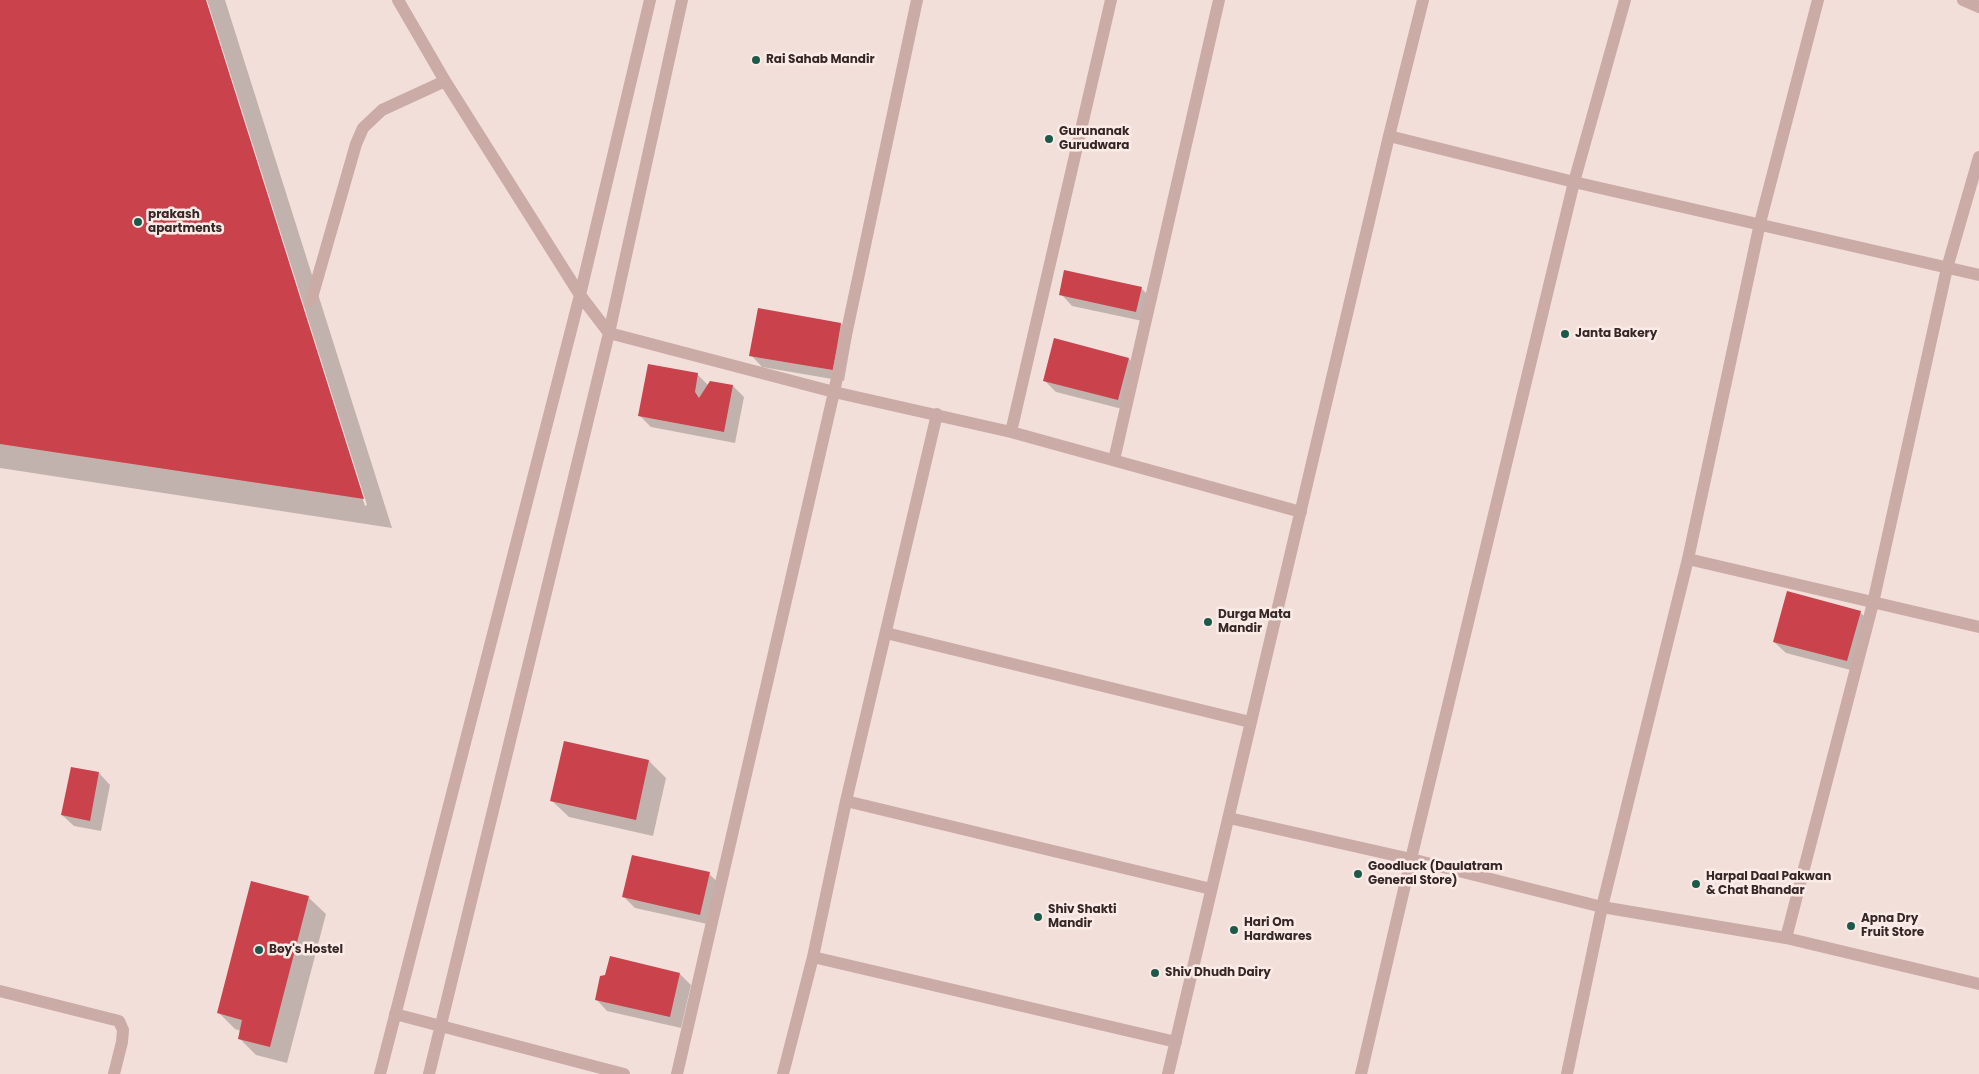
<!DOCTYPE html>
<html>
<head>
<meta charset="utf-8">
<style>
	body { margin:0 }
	canvas { display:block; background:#f2dfda }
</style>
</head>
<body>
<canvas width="1979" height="1074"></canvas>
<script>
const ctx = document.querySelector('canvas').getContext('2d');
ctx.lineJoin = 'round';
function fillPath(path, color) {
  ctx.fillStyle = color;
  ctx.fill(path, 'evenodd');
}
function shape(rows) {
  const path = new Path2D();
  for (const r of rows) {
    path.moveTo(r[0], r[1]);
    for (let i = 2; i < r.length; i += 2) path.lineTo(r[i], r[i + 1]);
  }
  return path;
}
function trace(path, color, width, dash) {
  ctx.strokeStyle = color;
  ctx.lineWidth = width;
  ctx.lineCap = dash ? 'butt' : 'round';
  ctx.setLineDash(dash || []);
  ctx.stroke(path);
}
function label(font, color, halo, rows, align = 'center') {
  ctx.font = font + ' Poppins,sans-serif';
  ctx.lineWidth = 5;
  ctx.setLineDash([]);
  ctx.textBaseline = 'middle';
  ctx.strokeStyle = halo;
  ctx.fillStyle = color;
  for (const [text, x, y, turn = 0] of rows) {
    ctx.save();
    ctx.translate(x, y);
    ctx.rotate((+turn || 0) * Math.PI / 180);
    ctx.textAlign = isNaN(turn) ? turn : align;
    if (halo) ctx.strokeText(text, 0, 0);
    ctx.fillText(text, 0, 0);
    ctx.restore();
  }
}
const shadow = shape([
	[0,0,205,0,365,506,367,505,207,0,225,0,392,528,0,468],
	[1141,288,1152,299,1147,322,1072,306,1061,294],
	[841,324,852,335,844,381,762,367,751,355],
	[1129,359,1140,370,1130,411,1056,392,1045,381],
	[697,374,709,386,733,386,744,397,735,443,651,427,639,415],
	[1860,612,1871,623,1858,672,1786,653,1774,642],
	[565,742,649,761,666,778,653,836,569,817,552,801],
	[99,773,110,785,101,831,74,826,62,815],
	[709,874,721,885,712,925,635,908,624,897],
	[252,882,309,898,326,914,287,1063,256,1055,239,1038,241,1031,235,1029,218,1012],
	[680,974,691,985,681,1028,607,1011,596,999]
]);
const building = shape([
	[0,0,206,0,364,499,0,444],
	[1064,270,1142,287,1136,312,1059,295],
	[758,308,841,323,833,370,749,356],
	[1054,338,1129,358,1118,400,1043,381],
	[648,364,698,373,695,392,699,398,710,381,733,385,724,432,638,416],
	[1787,591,1861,611,1847,661,1773,642],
	[564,741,649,760,636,820,550,801],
	[71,767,99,772,90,821,61,815],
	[632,855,710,872,700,915,622,897],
	[251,881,309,896,270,1047,238,1039,242,1020,217,1013],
	[610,956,680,973,670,1017,595,1000,600,976,605,975]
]);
const minor = shape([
	[398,0,445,81,580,295,609,333,834,392,1011,432,1301,512],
	[1963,0,1979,7],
	[1389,136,1574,182,1979,275],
	[311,301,356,144,363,128,382,110,445,81],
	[1011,432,1111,0],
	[1114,460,1219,0],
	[1688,559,1979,627],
	[886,633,1250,722],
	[846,801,1211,889],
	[1229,818,1411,859,1602,907,1786,938,1979,984],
	[1786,938,1873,603,1947,268,1979,157],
	[813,957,1176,1042],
	[0,991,119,1021,123,1030,122,1042,114,1074],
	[395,1014,624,1074],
	[380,1074,580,295,650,0],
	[429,1074,609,333,682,0],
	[677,1074,834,392,917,0],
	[783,1074,813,957,846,801,937,414],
	[1168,1074,1389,136,1423,0],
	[1361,1074,1411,859,1574,182,1625,0],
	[1567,1074,1602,907,1688,559,1760,223,1818,0]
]);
const markers = [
	[756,60,5,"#1c5949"],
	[1049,139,5,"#1c5949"],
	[138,222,5,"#1c5949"],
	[1565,334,5,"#1c5949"],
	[1208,622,5,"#1c5949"],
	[1358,874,5,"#1c5949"],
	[1696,884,5,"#1c5949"],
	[1038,917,5,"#1c5949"],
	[1851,926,5,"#1c5949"],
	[1234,930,5,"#1c5949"],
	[259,950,5,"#1c5949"],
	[1155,973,5,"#1c5949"]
];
const poiNames = [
	["Rai Sahab Mandir",766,60],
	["Gurunanak",1059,132],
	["Gurudwara",1059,146],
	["prakash",148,215],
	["apartments",148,229],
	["Janta Bakery",1575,334],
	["Durga Mata",1218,615],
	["Mandir",1218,629],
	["Goodluck (Daulatram",1368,867],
	["General Store)",1368,881],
	["Harpal Daal Pakwan",1706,877],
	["& Chat Bhandar",1706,891],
	["Shiv Shakti",1048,910],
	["Mandir",1048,924],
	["Apna Dry",1861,919],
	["Fruit Store",1861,933],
	["Hari Om",1244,923],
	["Hardwares",1244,937],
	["Boy's Hostel",269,950],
	["Shiv Dhudh Dairy",1165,973]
];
fillPath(shadow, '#0003');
fillPath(building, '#c9424c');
trace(minor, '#cbaba6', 12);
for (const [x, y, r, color] of markers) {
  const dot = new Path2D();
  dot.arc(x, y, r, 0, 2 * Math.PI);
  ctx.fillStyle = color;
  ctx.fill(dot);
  trace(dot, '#faebe7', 2);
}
label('bold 12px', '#362727', '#faebe7', poiNames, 'left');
</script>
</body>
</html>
